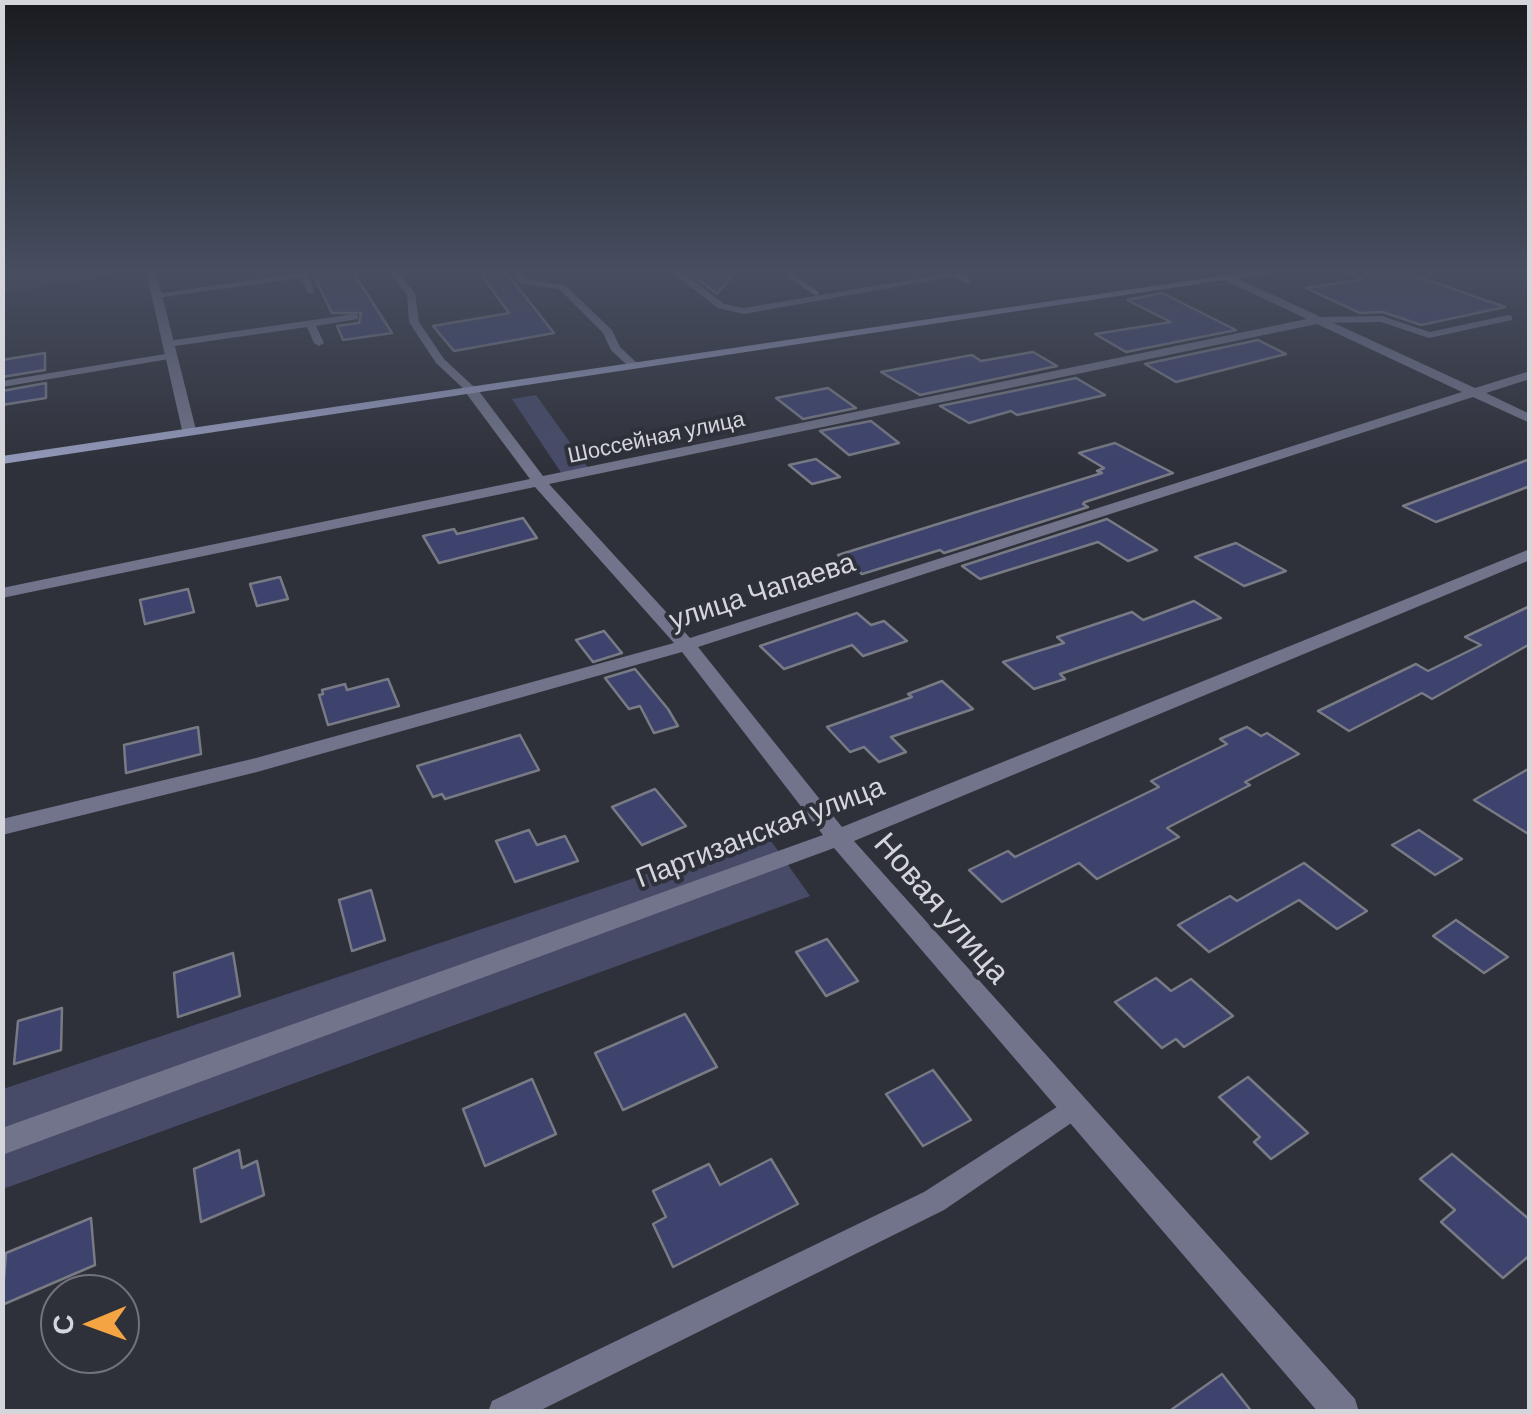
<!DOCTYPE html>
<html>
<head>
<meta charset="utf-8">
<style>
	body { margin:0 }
	#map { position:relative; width:1532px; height:1414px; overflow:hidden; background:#2f313a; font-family:Barlow,sans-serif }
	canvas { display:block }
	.frame { position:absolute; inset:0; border:5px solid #d5d6dc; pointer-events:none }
	.north { position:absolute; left:40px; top:1274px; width:100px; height:100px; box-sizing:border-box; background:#2f313a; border:2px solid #71737b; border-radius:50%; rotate:269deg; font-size:28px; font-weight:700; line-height:40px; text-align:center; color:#d5d6dc }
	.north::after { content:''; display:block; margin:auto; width:35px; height:45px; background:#f4a443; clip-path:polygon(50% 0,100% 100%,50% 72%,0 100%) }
</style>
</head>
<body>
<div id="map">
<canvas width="1532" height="1414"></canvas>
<div class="frame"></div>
<div class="north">С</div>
</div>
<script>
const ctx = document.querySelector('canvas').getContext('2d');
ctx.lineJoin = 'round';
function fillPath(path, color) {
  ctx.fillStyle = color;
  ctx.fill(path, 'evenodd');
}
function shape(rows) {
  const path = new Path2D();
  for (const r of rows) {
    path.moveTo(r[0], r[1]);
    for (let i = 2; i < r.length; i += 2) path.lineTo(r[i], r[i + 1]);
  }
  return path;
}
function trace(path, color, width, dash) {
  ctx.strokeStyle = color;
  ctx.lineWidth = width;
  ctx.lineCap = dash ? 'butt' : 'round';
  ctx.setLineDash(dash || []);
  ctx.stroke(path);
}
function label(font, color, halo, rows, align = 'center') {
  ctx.font = font + ' Barlow,sans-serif';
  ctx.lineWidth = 8;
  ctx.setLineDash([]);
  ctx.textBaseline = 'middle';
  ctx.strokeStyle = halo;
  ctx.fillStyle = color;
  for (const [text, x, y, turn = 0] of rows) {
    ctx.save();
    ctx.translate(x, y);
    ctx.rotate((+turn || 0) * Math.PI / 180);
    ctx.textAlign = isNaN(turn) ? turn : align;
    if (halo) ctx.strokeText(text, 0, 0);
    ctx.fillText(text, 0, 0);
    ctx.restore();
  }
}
const built = shape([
	[3,271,114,271,115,275,3,293]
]);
const green = shape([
	[536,395,589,469,562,474,512,399],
	[766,834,810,896,3,1189,3,1089]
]);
const building = shape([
	[312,272,353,272,392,333,343,340,337,326,359,323,361,313,332,313,312,272],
	[479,272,506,272,554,333,454,351,433,326,509,313,479,272],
	[688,272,735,272,717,294,688,272],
	[1405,272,1505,307,1421,325,1383,312,1360,313,1306,288,1364,279,1347,272,1405,272],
	[1162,293,1236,330,1126,352,1095,334,1171,322,1127,300,1162,293],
	[1258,340,1286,354,1176,382,1145,364,1258,340],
	[1033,352,1057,366,920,395,881,372,972,355,981,361,1033,352],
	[45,353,45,370,2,377,2,360,45,353],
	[1076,378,1105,395,1017,415,1011,411,969,423,940,406,1076,378],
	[46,383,46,398,2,405,2,391,46,383],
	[828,388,856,408,803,419,776,398,828,388],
	[871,421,899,443,849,455,820,431,871,421],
	[1115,443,1173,473,1085,502,1083,504,1088,507,944,553,940,550,862,574,838,555,1102,473,1097,471,1104,468,1079,453,1115,443],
	[816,459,840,477,812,484,789,465,816,459],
	[1530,459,1530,486,1436,522,1403,506,1530,459],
	[523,518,537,538,439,563,423,536,454,529,457,534,523,518],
	[1107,519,1157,550,1128,561,1098,542,980,579,962,566,1107,519],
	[1236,543,1286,571,1244,586,1195,557,1236,543],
	[280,577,288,599,257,606,250,584,280,577],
	[188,589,194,612,145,624,140,600,188,589],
	[1194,601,1221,618,1060,674,1065,679,1034,689,1003,662,1064,643,1057,637,1132,612,1143,620,1194,601],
	[1530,606,1530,644,1432,699,1422,693,1349,731,1318,711,1416,664,1428,671,1481,645,1465,637,1530,606],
	[857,613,871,625,884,621,907,641,863,656,852,645,784,669,760,646,857,613],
	[604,631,622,653,593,662,576,640,604,631],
	[635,669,668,709,678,726,654,733,640,706,629,709,605,678,635,669],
	[388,679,399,706,328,725,319,695,323,694,322,690,345,684,347,690,388,679],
	[942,681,973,709,891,737,906,752,879,762,864,747,850,752,827,727,912,697,908,694,942,681],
	[198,727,201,754,126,773,124,745,198,727],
	[1247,727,1261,736,1267,733,1299,754,1245,782,1250,785,1167,828,1179,837,1097,879,1079,863,1002,902,969,870,1008,851,1015,857,1159,787,1151,781,1227,744,1220,739,1247,727],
	[520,735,539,770,445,799,442,794,433,797,417,766,520,735],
	[1530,768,1530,835,1474,800,1530,768],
	[655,789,686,826,642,845,612,807,655,789],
	[529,830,537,845,565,836,578,861,515,882,496,841,529,830],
	[1419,830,1462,859,1435,875,1392,845,1419,830],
	[1304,863,1367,911,1337,929,1299,900,1209,952,1178,925,1230,896,1237,901,1304,863],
	[371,890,385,940,352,951,339,900,371,890],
	[1456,920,1508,957,1484,973,1433,936,1456,920],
	[827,939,858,981,826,996,796,952,827,939],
	[233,953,240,996,178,1017,174,973,233,953],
	[1156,978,1171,991,1191,979,1233,1016,1184,1047,1176,1039,1162,1048,1115,1002,1156,978],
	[62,1008,61,1050,14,1064,18,1021,62,1008],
	[685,1014,717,1067,623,1110,595,1053,685,1014],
	[933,1070,971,1120,923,1146,886,1094,933,1070],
	[1248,1077,1308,1133,1271,1159,1254,1142,1260,1137,1219,1097,1248,1077],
	[532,1079,556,1134,485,1166,463,1109,532,1079],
	[239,1150,242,1168,257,1161,264,1195,201,1222,194,1169,239,1150],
	[1452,1154,1530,1220,1530,1255,1503,1278,1441,1222,1455,1210,1420,1179,1452,1154],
	[771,1159,798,1204,673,1267,653,1224,666,1217,653,1191,709,1164,720,1185,771,1159],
	[91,1218,95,1265,2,1305,6,1253,91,1218],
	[1222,1374,1252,1412,1168,1412,1222,1374]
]);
const service = shape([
	[388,271,397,271,415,293,419,322,444,359,474,387,474,391,466,391,436,363,409,322,407,295,388,271],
	[511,271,520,271,528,280,565,285,612,330,620,347,637,363,637,367,629,367,611,350,603,333,559,289,522,284,511,271],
	[670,271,681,271,724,304,744,308,962,271,985,271,744,314,718,308,670,271],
	[304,272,309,275,314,293,308,293,301,278,156,298,151,295,304,272],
	[354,314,358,315,358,319,316,326,324,343,319,346,314,343,307,327,168,347,163,344,168,341,354,314],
	[1508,315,1512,316,1512,320,1429,338,1381,322,1319,323,1314,320,1319,317,1382,316,1430,332,1508,315],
	[171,353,176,356,175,358,2,387,2,381,171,353],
	[1074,1096,1083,1099,1087,1107,1083,1115,944,1210,537,1412,488,1412,492,1401,924,1192,1074,1096]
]);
const minor = shape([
	[146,271,156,271,196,430,194,433,182,430,146,271],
	[1226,277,1234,277,1475,388,1530,371,1530,379,1486,393,1530,414,1530,423,1473,397,698,647,842,827,1530,549,1530,560,854,841,1355,1399,1359,1412,1318,1412,834,848,2,1155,2,1128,823,835,682,652,257,772,2,835,2,819,256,758,674,643,535,487,2,598,2,588,530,479,463,389,470,385,475,386,543,476,1307,319,1226,281,1226,277],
	[1317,324,1462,392,690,638,549,484,1317,324]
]);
const secondary = shape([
	[1254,271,1284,271,2,464,2,456,1254,271]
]);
const rail = shape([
	[783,271,816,293],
	[949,271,968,281]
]);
const farStreetnames = [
	["Шоссейная улица",656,437,-12]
];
const streetNames = [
	["улица Чапаева",762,591,-18],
	["Партизанская улица",760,832,-21]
];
const nearStreetnames = [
	["Новая улица",942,908,49]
];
fillPath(built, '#393c4a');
fillPath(green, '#474b68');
fillPath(building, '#3e436e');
trace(building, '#787a84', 2.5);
fillPath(service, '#71748a');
fillPath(minor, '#71748a');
fillPath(secondary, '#949abb');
trace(rail, '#878890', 5);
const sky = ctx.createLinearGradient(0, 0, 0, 469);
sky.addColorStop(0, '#1a1b20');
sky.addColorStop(0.58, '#474e60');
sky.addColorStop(1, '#474e6000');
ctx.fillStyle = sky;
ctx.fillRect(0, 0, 1532, 469);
label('22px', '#d5d6dc', '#2f313a', farStreetnames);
label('28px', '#d5d6dc', '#2f313a', streetNames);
label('32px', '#d5d6dc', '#2f313a', nearStreetnames);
</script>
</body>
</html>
